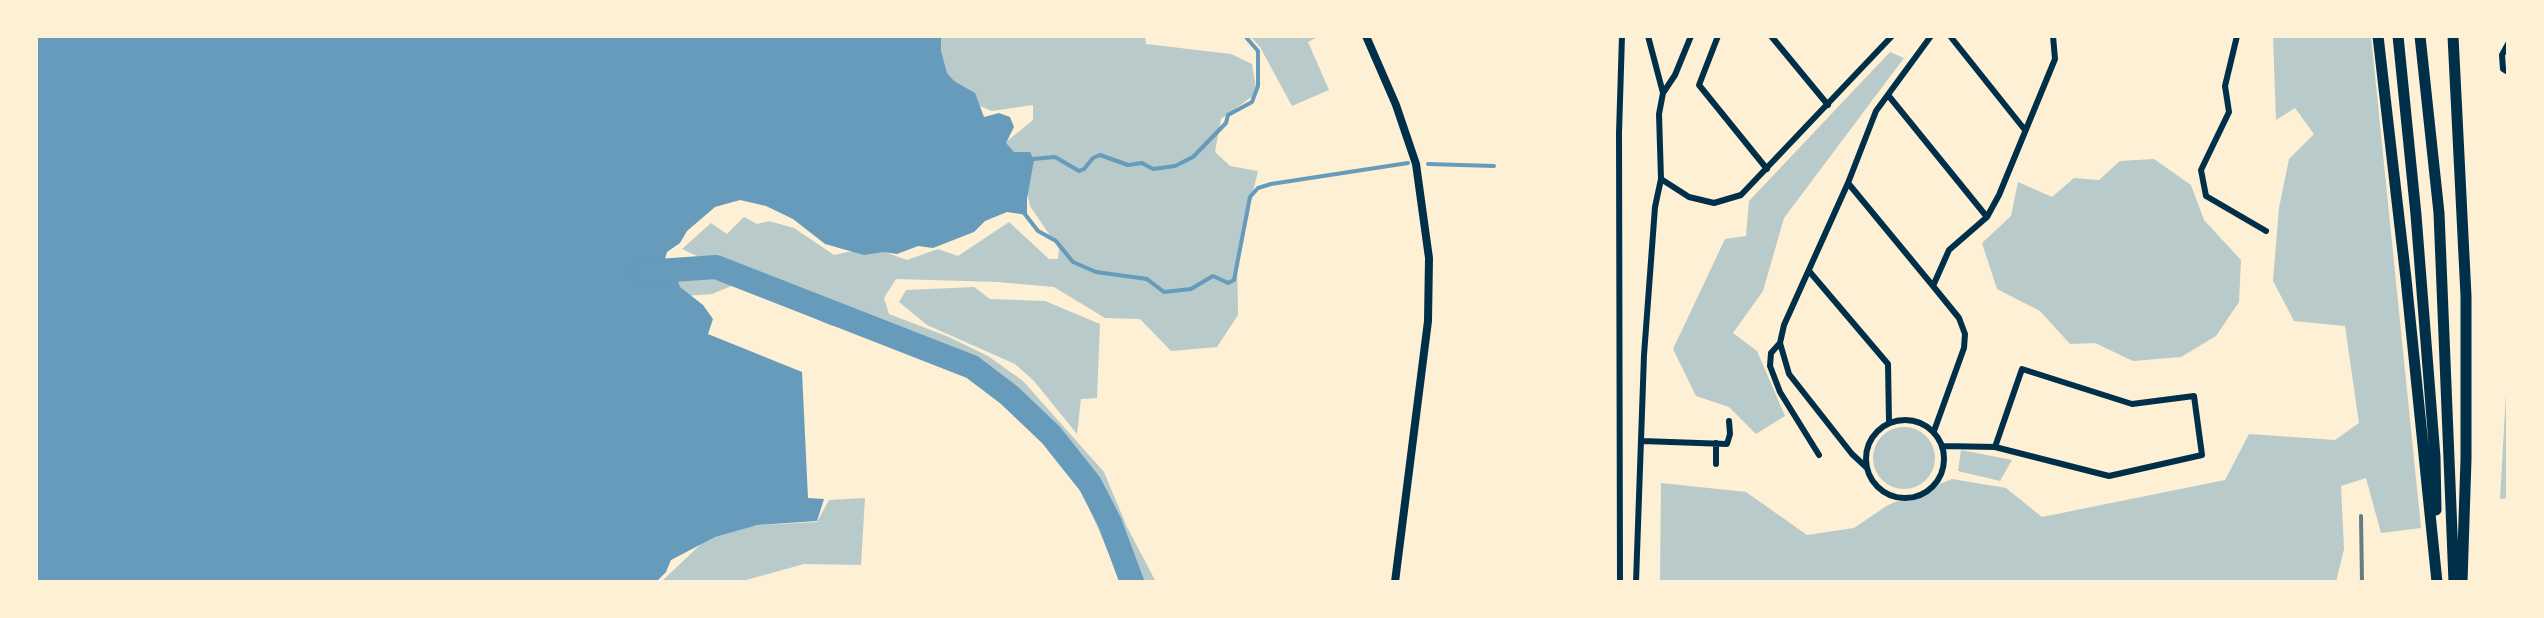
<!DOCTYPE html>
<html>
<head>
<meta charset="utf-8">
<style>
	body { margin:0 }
	#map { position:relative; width:2544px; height:618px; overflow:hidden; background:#fdf0d5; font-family:"Roboto Condensed",sans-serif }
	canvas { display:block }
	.frame { position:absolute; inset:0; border:38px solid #fdf0d5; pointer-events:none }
</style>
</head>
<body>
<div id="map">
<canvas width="2544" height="618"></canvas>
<div class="frame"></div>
</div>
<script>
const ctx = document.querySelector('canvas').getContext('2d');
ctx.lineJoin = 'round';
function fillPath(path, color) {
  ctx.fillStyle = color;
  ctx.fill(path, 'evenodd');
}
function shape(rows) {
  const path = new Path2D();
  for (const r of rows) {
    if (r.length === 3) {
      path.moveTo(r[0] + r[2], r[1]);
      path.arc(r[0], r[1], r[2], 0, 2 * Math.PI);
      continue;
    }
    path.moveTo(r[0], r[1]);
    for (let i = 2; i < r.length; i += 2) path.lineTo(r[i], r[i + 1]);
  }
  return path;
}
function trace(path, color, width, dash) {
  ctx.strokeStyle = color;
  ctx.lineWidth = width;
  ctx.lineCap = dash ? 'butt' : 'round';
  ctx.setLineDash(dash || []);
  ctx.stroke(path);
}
const green = shape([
	[910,36,1145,36,1146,44,1231,54,1252,64,1257,93,1221,119,1215,152,1230,166,1258,171,1237,257,1238,315,1217,347,1171,351,1140,319,1105,318,1054,287,997,282,896,279,884,298,889,314,949,337,988,356,1023,381,1104,472,1127,527,1156,582,1121,582,1079,484,992,386,871,334,829,325,739,283,712,294,658,298,668,276,701,258,682,249,711,223,727,234,744,217,757,224,769,221,794,228,834,255,871,247,907,260,938,249,958,256,1009,222,1049,259,1058,259,1059,249,1030,206,1024,176,1008,160,1006,142,1033,120,1033,105,992,111,955,96],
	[1250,36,1319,36,1308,42,1329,90,1292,106,1260,47],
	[2273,36,2371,36,2421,528,2381,533,2366,478,2341,486,2344,549,2336,582,1660,582,1661,483,1746,492,1807,535,1854,528,1888,505,1952,479,2006,488,2042,517,2225,480,2249,434,2335,440,2359,423,2345,326,2294,321,2273,281,2279,208,2289,159,2314,134,2295,108,2276,120],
	[1890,52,1904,58,1784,218,1763,291,1733,333,1757,351,1785,416,1756,434,1729,407,1696,396,1673,349,1725,239,1746,236,1749,201],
	[2154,159,2191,185,2204,220,2241,260,2239,302,2216,336,2181,357,2133,361,2095,343,2070,344,2040,311,1997,289,1982,243,2011,216,2018,182,2052,197,2074,178,2099,180,2120,161],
	[974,287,990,299,1045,301,1100,324,1097,398,1081,399,1077,434,1034,381,1015,364,927,325,899,302,906,290],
	[2508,358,2508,498,2500,499],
	[1904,458,31],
	[1961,450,2012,460,2000,481,1958,471],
	[865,498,861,565,804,564,746,580,746,582,661,582,719,527,817,522,829,500]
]);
const water = shape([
	[36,36,941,36,941,51,947,73,954,81,975,93,984,117,999,113,1010,117,1014,127,1006,143,1014,152,1030,152,1034,160,1027,199,1027,215,1007,212,985,221,974,232,933,248,918,246,897,254,883,252,864,255,825,244,793,219,766,206,740,200,715,207,687,231,680,243,667,252,665,259,672,264,680,287,703,305,713,319,708,334,802,372,808,498,824,499,817,521,757,525,715,537,671,560,666,572,656,582,36,582]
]);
const stream = shape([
	[1033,159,1055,157,1079,171,1084,169,1093,158,1100,155,1128,165,1142,163,1153,169,1175,166,1193,157,1226,123,1228,115,1252,102,1258,86,1258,51,1245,36],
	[1428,164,1494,166],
	[1024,213,1038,231,1056,241,1073,262,1096,272,1147,279,1164,292,1191,289,1213,276,1228,283,1234,280,1250,197,1258,188,1271,184,1408,163]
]);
const river = shape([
	[643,272,716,267,972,367,1009,395,1051,435,1090,484,1110,523,1132,582]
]);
const minor = shape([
	[1648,36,1663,93],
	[1691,36,1675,75,1663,93,1659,114,1661,179,1689,197,1714,203,1741,195,1892,36],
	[1718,36,1699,85,1767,169],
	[1771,36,1828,105],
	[1950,36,2025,130],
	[2237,36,2225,86,2229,112,2201,170,2206,196,2266,231],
	[2508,44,2502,55,2503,69,2508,72],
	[1888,95,1987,217],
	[1848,183,1933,286],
	[1809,271,1888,364,1889,422],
	[1780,343,1771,353,1770,366,1780,392,1819,455],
	[1905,459,39],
	[1934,431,1964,348,1965,334,1959,318,1933,286,1949,250,1987,217,1999,195,2055,59,2053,36],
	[1642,441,1727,444,1730,434,1729,421],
	[1943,446,1995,447,2109,476,2202,455,2194,396,2132,404,2022,369,1995,447],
	[1716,464,1716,443],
	[1866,467,1852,454,1789,374,1780,343,1784,325,1848,183,1876,111,1931,36],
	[1620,582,1619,133,1622,36],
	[1636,582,1644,355,1655,207,1661,179]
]);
const secondary = shape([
	[1366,36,1396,105,1416,164,1429,258,1428,321,1395,582]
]);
const motorway = shape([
	[2378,36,2406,279,2437,582],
	[2398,36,2416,215,2435,457,2436,510],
	[2420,36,2439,213,2454,582],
	[2453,36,2466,296,2466,459,2462,582]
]);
const rail = shape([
	[2361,516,2362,582]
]);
fillPath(green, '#b9caca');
fillPath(water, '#669bbc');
trace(stream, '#669bbc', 4);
trace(river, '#669bbc', 24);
trace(minor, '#003049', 6);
trace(secondary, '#003049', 8);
trace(motorway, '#003049', 11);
trace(rail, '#657d81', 4);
</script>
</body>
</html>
